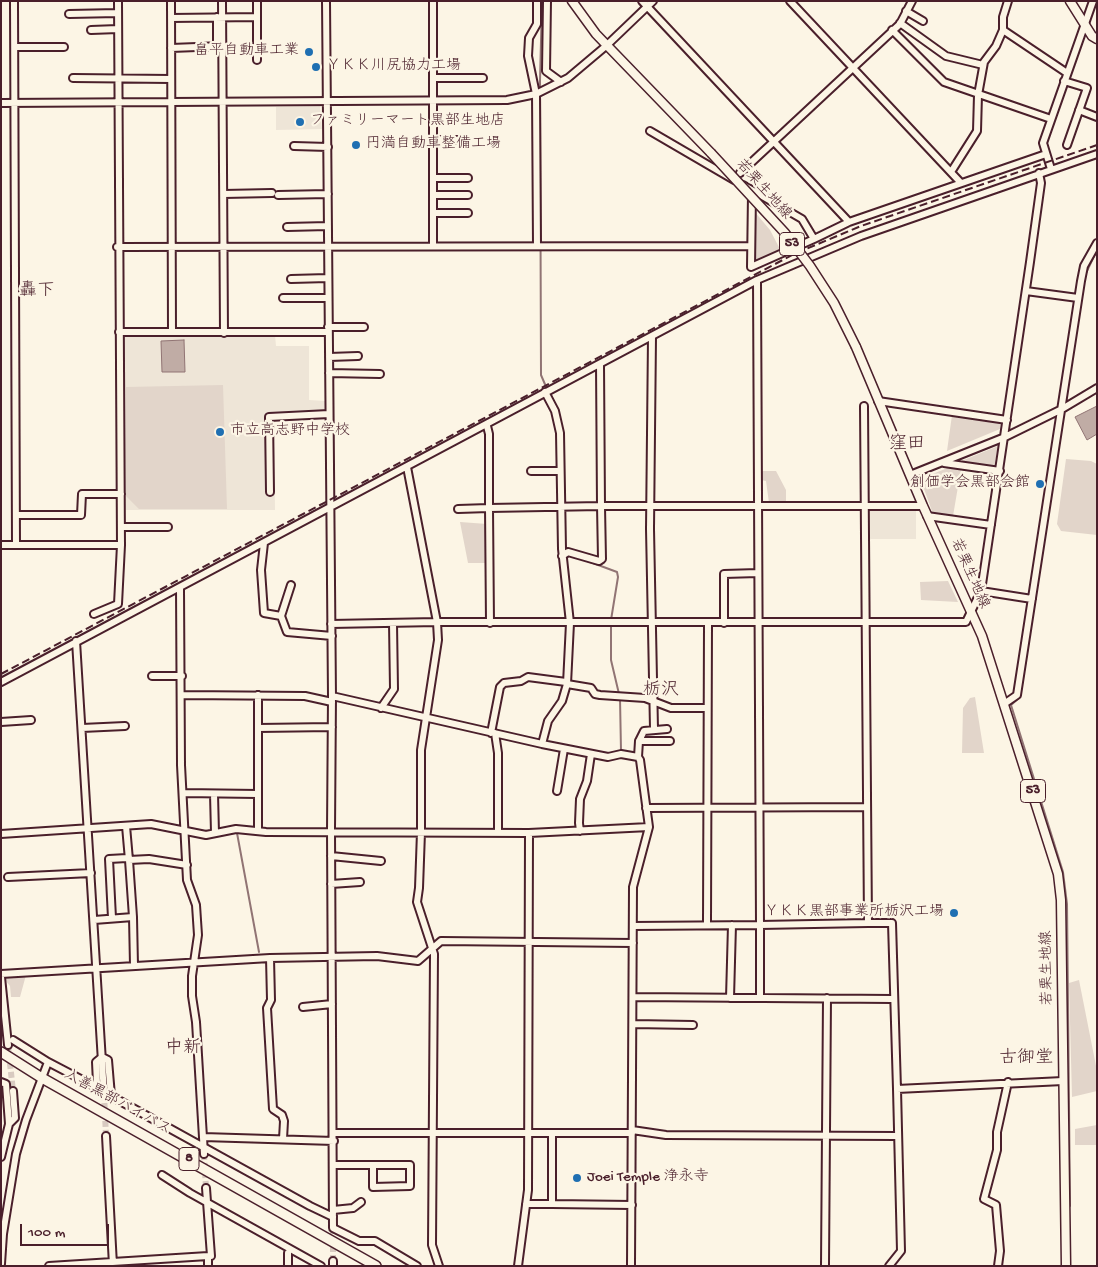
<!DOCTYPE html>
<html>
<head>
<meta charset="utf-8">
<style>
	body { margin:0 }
	#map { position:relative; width:1098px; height:1267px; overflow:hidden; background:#fcf5e5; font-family:"Gochi Hand",sans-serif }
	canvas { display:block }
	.frame { position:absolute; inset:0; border:2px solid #4a1f2b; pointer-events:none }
	.scale { position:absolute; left:20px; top:1224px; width:89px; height:22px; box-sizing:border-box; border:2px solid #4a1f2b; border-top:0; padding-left:6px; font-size:15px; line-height:18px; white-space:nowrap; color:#4a1f2b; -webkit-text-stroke:4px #fcf5e5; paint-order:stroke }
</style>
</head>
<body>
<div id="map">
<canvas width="1098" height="1267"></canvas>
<div class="frame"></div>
<div class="scale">100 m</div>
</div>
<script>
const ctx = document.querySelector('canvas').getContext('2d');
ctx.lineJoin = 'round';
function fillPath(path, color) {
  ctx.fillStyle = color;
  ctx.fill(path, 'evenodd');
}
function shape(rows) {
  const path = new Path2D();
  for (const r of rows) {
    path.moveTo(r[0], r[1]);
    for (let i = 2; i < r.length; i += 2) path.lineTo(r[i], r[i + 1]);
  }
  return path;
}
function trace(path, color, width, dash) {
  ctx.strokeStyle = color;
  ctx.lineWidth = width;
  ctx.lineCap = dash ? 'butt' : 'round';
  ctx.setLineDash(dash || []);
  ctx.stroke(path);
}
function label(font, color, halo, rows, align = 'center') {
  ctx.font = font + ' "Gochi Hand","Klee One",sans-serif';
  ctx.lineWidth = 4.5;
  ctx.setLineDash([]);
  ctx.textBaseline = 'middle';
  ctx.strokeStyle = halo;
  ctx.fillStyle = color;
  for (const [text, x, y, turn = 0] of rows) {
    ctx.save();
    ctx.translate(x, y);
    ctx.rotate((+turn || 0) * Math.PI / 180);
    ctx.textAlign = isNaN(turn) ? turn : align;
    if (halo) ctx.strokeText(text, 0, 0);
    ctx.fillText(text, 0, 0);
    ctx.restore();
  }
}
const built = shape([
	[320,106,322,129,276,130,276,107],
	[275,335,276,346,309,346,309,400,325,401,325,420,274,421,275,510,124,510,124,336],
	[916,507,916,539,866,539,866,508]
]);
const green = shape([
	[754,211,770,230,782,253,758,263,753,259],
	[223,385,227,509,139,509,125,495,126,387],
	[952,415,1001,421,1000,429,947,451],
	[998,446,994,468,959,462],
	[1066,459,1091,461,1097,464,1097,535,1061,531,1057,524],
	[950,467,961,469,953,516,933,514,923,486,930,475],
	[761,471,776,471,786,490,786,504,769,503,766,481,761,480],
	[460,522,487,524,488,563,468,563],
	[948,581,958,602,921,600,920,582],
	[975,697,984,753,962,753,963,708,970,698],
	[26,975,20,997,11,997,10,986,5,980,6,976],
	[1079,980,1097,1071,1097,1091,1072,1097,1069,983],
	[1097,1125,1097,1145,1075,1145,1075,1129]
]);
const water = shape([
	[184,340,185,372,162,372,161,341,184,340],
	[1097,406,1097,434,1087,440,1075,417,1097,406]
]);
const stream = shape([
	[542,1,540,81,541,375,547,389],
	[1086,273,1097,250],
	[550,393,556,407],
	[1065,404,1078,320],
	[560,419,562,431],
	[582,559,617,572,618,577,611,620],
	[611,624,611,660,619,694],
	[1029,639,1020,697,1011,705,1063,872,1067,904,1070,1206],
	[620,698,621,751],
	[237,833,259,952]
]);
const minorTunnel = shape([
	[8,1045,13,1091],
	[104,1094,106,1136],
	[204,1154,206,1188],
	[333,1261,333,1228]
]);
const minor = shape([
	[14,1,16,545],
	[171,1,172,332],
	[222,1,224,333],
	[257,1,257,60],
	[326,1,332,696,331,831,333,1228,359,1241,375,1241,417,1266],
	[547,1,546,71,561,82],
	[642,1,849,222],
	[790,1,961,183],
	[906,11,923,21],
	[69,14,118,13],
	[171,18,257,17],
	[900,23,946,56,983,65],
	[91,30,118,29],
	[892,30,944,82,1051,119],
	[1003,30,1067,73],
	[217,46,217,17],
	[15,47,64,47],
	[171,48,223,46],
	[73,78,171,79],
	[433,78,483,78],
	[1064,81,1087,88,1067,145],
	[1,103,507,100,536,94,568,78,606,46,653,1],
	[1079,110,1097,117],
	[650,131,734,180],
	[433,140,464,140],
	[294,146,328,147],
	[1051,169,1043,143,1093,1],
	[951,172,977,131,978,95,984,62,996,46,1003,30,1003,17,1008,1],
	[740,173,900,24,912,1],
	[433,178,468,178],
	[743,185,802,219,814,239,849,222,1046,154],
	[224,194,272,193],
	[752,194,751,267,814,239],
	[278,195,328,194],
	[433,195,468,195],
	[433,213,468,213],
	[287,227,328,226],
	[433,245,433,1],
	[537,246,536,94,528,56,529,38,537,24,537,1],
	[117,247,750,246],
	[291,279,328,278],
	[1026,291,1078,298],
	[283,298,328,298],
	[328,327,364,327],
	[119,332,328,332],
	[652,337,650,529,654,729],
	[329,357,358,356],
	[600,364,601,506,923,506],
	[329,373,380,374],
	[878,401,1007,420],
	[864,406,868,923,892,923,897,1089,1063,1081],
	[944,463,1000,471],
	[407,467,437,622,438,640,421,750,421,832,419,888,417,902,434,954,432,1245,439,1266],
	[531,471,560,471],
	[910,475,1005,437,1062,409,1097,388],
	[270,492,269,417,329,414],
	[458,509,489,508,489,434,487,426],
	[16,515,81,515,82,494,121,494],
	[927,516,991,525],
	[121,527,168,527],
	[264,543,261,570,264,613,281,616,287,632,332,636],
	[1,545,121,545,118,1],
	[180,588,181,765,187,880,196,905,198,935,192,976,192,996,196,1022,204,1154],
	[981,591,1032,599],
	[94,614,118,604,121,545],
	[281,616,291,585],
	[490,623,489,508,601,506,602,559,599,561,568,552,562,556],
	[724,623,724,574,758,573],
	[331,624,437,622,966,622,981,591,1030,262,1041,183,1039,173],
	[76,641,104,1094],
	[152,676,182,676],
	[1,682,757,280,861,236,1097,154],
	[567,684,591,688,595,694,600,695,645,698,671,708,707,708],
	[182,695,305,696,332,702],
	[258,695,258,829],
	[332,696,542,744,608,757,621,754,638,757,640,760,649,827,633,887,631,1266],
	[1004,704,1017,695,1081,281,1084,266,1097,243],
	[381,708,394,689,393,623],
	[1,722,31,720],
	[82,728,125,726],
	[258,728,332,727],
	[491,733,500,687,504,683,521,681,528,677,566,682],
	[495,733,498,753,498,832],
	[639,741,644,731,667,729],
	[542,744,548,721,562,701,567,684,570,623,562,549,560,433,555,411,545,392],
	[638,757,639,741,670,741],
	[557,791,564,749],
	[183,793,258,794],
	[214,794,215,833],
	[646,808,867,807],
	[126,826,129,860,149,859,187,865],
	[580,831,579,823,580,799,587,781,591,754],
	[529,833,649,827],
	[1,834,151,824,206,835,236,829,266,832,529,833,528,1190,518,1266],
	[331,856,381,861],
	[8,877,91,873],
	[331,884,360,882],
	[133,917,134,966],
	[112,918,109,859,127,858],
	[94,920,133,917,129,860],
	[707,925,708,623],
	[633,926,760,925,757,280],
	[270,958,271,1000,267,1008,273,1109,282,1115,284,1121,283,1139],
	[1,974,270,958,377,956,418,961,441,941,633,943],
	[1,977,8,1045],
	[633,997,893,999],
	[730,998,732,925],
	[760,998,760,925,868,923],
	[303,1007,332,1004],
	[633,1024,693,1025],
	[13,1040,48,1062],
	[102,1057,108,1060,111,1096,310,1206,333,1217],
	[1,1082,6,1084,9,1124,1,1157],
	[9,1124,15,1118,13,1091],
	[632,1130,666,1135,897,1136],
	[334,1133,632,1133],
	[552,1133,552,1204,632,1205],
	[106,1136,113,1265],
	[203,1137,334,1141],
	[334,1165,410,1165,410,1186,373,1187,373,1165],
	[162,1175,190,1193,321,1266],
	[206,1188,211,1256,208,1256,208,1266],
	[526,1204,552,1204],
	[333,1210,353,1208,361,1202],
	[288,1253,288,1266],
	[333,1261,333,1266],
	[1,1264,3,1234,16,1154,26,1120,48,1062,92,1085,97,1083,96,1062,102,1057],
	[49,1266,208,1256],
	[825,1266,827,998],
	[889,1266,901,1251,897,1089],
	[998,1266,1000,1251,996,1205,984,1199,997,1150,997,1132,1008,1082]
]);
const major = shape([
	[572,1,596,34,711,153],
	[1070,1,1092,36,1097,39],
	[856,347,923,506,982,636,1058,874,1061,900,1066,1266]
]);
const highway = shape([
	[1,1052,42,1078,376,1266]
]);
const rail = shape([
	[1,674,794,254,861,226,1097,145]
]);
const majorBridge = shape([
	[711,153,785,233,810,266,834,303,856,347]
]);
const markers = [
	[309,52,5,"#1f6fb2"],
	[316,67,5,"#1f6fb2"],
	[300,122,5,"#1f6fb2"],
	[356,145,5,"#1f6fb2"],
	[220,432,5,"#1f6fb2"],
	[1040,484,5,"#1f6fb2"],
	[954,913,5,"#1f6fb2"],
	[577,1178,5,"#1f6fb2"]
];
const shields = [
	[792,244,25],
	[1033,791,25],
	[189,1159,20]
];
const shieldNames = [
	["53",792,244],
	["53",1033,791],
	["8",189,1159]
];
const poiNames = [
	["畠平自動車工業",299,52,"right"],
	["ＹＫＫ川尻協力工場",326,67],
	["ファミリーマート黒部生地店",310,122],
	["円満自動車整備工場",366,145],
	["市立高志野中学校",230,432],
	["創価学会黒部会館",1030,484,"right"],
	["ＹＫＫ黒部事業所栃沢工場",944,913,"right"],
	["Joei Temple 浄永寺",587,1178]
];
const streetNames = [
	["若栗生地線",763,190,48],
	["若栗生地線",969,574,66],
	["若栗生地線",1048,968,-91],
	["入善黒部バイパス",117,1103,29]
];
const quarterNames = [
	["轟下",37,292],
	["窪田",907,445],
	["栃沢",661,691],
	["中新",183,1049],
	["古御堂",1026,1059]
];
fillPath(built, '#eee5d7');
fillPath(green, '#e2d5ca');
fillPath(water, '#c0aca5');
trace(water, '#917474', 1);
trace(stream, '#917474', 2);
trace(minorTunnel, '#d8cac0', 6, [6, 3]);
trace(minor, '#4a1f2b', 10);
trace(major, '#4a1f2b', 11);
trace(highway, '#4a1f2b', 12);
trace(minor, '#fcf5e5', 6);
trace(major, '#fcf5e5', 8);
trace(highway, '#fcf5e5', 9);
trace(rail, '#4a1f2b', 2, [8, 4]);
trace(majorBridge, '#4a1f2b', 11, []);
trace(majorBridge, '#fcf5e5', 8);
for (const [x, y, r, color] of markers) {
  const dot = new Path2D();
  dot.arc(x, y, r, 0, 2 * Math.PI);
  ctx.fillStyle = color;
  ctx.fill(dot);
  trace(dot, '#fcf5e5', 2);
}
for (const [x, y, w] of shields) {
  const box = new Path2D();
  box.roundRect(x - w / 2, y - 11.5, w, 23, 4);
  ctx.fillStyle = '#fcf5e5';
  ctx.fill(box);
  trace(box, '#4a1f2b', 1);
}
label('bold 14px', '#4a1f2b', null, shieldNames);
label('15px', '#4a1f2b', '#fcf5e5', poiNames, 'left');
label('15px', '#4a1f2b', '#fcf5e5', streetNames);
label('18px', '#4a1f2b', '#fcf5e5', quarterNames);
</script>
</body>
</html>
